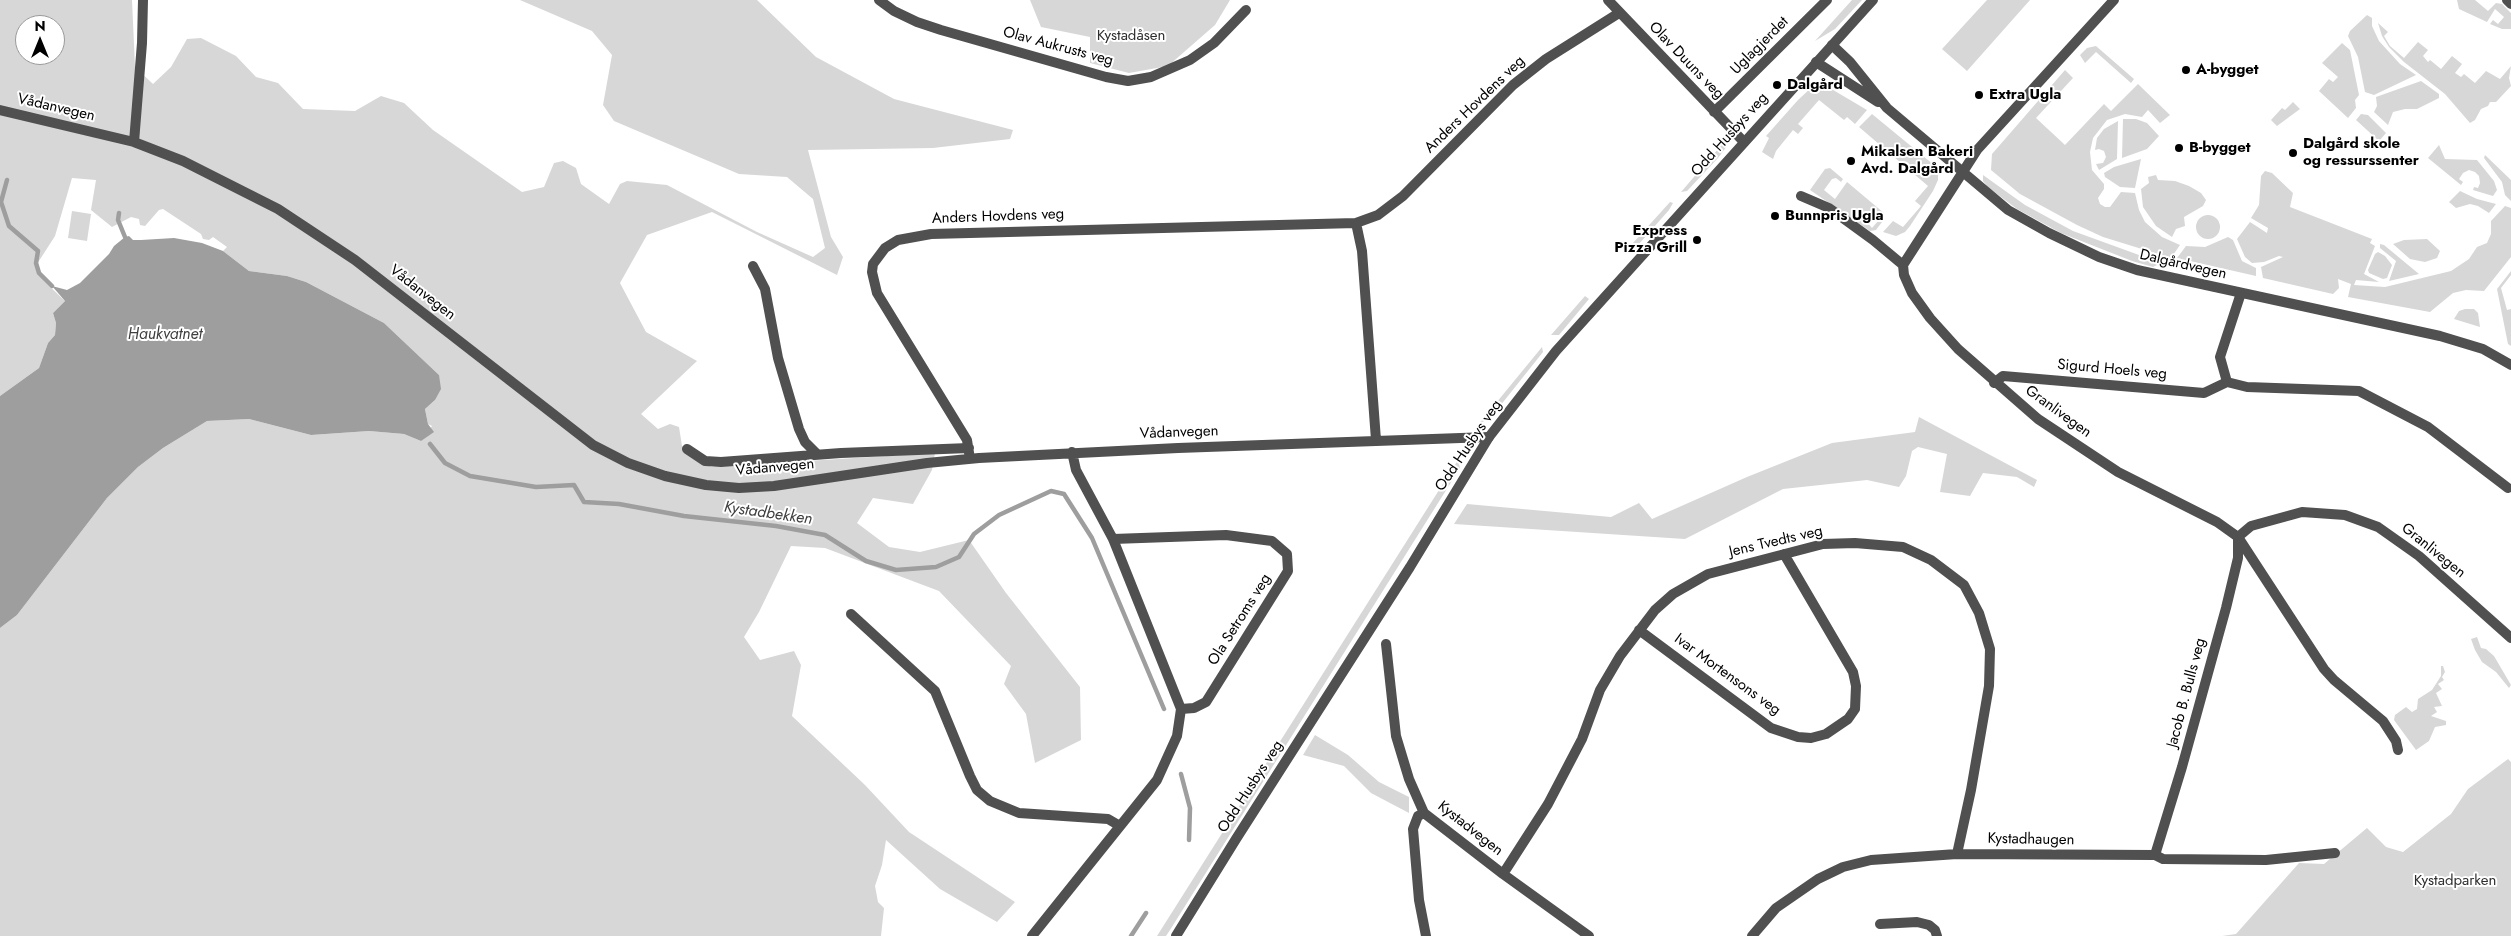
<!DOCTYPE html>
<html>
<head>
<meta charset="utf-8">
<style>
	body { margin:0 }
	#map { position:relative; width:2511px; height:936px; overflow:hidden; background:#fff; font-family:Jost,sans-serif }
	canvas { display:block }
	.north { position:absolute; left:15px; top:15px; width:50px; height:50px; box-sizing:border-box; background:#fff; border:1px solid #999; border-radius:50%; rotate:0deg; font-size:14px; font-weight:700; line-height:20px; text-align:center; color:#000 }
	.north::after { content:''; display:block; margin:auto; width:18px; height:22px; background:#000; clip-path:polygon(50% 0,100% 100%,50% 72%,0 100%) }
</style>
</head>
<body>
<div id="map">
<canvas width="2511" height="936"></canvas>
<div class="north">N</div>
</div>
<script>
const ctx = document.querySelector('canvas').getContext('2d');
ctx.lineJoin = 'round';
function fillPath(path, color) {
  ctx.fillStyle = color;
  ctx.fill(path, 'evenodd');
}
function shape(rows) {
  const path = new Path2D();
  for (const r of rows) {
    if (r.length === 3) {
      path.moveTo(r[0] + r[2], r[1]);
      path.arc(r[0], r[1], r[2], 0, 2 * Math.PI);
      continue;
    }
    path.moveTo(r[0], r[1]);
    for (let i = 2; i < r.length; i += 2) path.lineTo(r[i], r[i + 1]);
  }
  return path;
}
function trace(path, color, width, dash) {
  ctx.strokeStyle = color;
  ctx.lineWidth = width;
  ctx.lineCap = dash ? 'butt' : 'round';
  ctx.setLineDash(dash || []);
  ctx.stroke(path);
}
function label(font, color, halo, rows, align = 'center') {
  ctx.font = font + ' Jost,sans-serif';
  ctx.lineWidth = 4;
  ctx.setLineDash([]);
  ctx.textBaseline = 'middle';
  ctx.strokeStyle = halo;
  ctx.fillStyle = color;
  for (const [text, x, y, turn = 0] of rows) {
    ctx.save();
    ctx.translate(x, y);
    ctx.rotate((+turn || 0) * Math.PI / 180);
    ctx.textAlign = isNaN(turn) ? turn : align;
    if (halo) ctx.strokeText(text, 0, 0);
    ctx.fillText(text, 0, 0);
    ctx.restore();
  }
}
const green = shape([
	[0,0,132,0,135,67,153,84,171,67,187,39,201,38,236,56,256,77,278,83,303,109,355,111,381,96,404,103,433,130,522,192,544,187,554,163,563,161,576,168,581,184,609,204,620,184,627,181,667,185,757,232,813,257,825,248,813,199,787,177,739,174,614,121,603,105,612,55,592,31,520,0,757,0,816,57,894,99,1013,130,1010,139,933,148,808,150,831,237,843,257,837,275,712,212,647,235,620,283,646,332,697,361,641,414,658,429,670,424,679,427,682,446,711,467,935,453,932,470,913,504,873,498,857,523,889,547,920,552,969,540,1006,593,1080,687,1081,740,1035,763,1026,714,1004,684,1011,666,939,591,825,548,791,546,759,612,744,637,760,660,794,651,801,665,792,716,865,785,909,832,1015,902,997,922,940,889,886,840,882,865,875,886,878,902,884,908,881,936,0,936,0,628,17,615,107,498,138,467,163,448,207,421,249,419,311,435,369,431,404,434,421,441,432,426,428,424,425,409,435,400,439,375,384,323,306,282,287,276,249,271,223,251,227,247,213,237,209,240,203,239,201,234,163,209,159,210,145,226,140,225,139,219,131,217,112,227,91,210,96,180,72,178,55,236,37,264,44,281,65,301,53,313,56,323,55,335,48,343,39,368,0,396],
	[25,25,55,25,55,55,25,55],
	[1030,0,1230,0,1215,25,1168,66,1129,73,1090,63,1090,37,1041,27],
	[1852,0,1862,0,1835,29,1815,41],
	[1987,0,2030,0,1967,71,1942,49],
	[2457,0,2475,0,2488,11,2496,3,2502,4,2511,13,2511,29,2502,29,2490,24,2493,20,2498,24,2504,17,2495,9,2487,22,2459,9],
	[2367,15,2372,18,2372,26,2379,41,2400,64,2416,75,2374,95,2365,92,2358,57,2348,36,2350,31],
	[2378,23,2388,32,2384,36,2390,46,2404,58,2418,42,2428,50,2423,56,2428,62,2430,60,2441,69,2452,56,2462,64,2455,73,2461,77,2464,74,2475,83,2486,71,2500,79,2511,66,2509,78,2511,86,2496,102,2490,102,2488,106,2481,109,2475,120,2470,123,2445,94,2404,62,2389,47,2382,36],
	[2342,43,2350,50,2359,95,2355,100,2356,108,2348,118,2319,91,2329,79,2333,82,2338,77,2322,63],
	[2096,46,2134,79,2131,83,2096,52,2085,63,2080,55,2087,48],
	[2065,70,2073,78,2036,118,2065,145,2104,104,2111,111,2138,84,2170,115,2160,123,2148,110,2142,117,2125,114,2107,120,2093,138,2090,152,2092,170,2104,184,2104,189,2098,198,2100,204,2105,207,2110,207,2121,192,2135,193,2139,210,2145,222,2162,237,2180,245,2171,258,2103,237,2077,225,2020,194,1991,170,1992,154],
	[2421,81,2439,94,2439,98,2417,109,2405,109,2393,112,2388,125,2374,112,2377,106,2376,97],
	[1823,84,1867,110,1855,124,1847,117,1844,120,1819,100,1798,124,1803,128,1798,134,1793,130,1776,151,1773,159,1762,152,1769,138,1766,136,1798,100,1812,87],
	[2293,102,2300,109,2277,126,2271,120,2282,108,2285,110],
	[1872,114,1934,165,1938,174,1938,180,1933,191,1910,226,1905,232,1896,236,1883,232,1893,221,1903,227,1921,206,1915,201,1928,186,1859,127],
	[2361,114,2368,115,2386,133,2379,141,2356,120],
	[2123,119,2136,119,2147,123,2159,136,2147,149,2122,158],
	[2118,121,2117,159,2099,170,2096,164,2103,163,2106,157,2104,151,2099,149,2095,150,2097,138,2104,129],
	[1725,141,1727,146,1718,158,1687,191,1681,192],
	[2439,145,2445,159,2477,160,2494,181,2497,190,2493,196,2473,190,2474,187,2478,188,2480,183,2479,176,2475,172,2469,170,2463,173,2459,179,2463,182,2461,185,2428,158],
	[2485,155,2511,180,2511,201,2505,195,2502,182,2484,158],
	[2141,159,2135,188,2120,187,2105,177,2104,173,2114,167],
	[1830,168,1843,179,1841,182,1836,178,1832,179,1824,190,1835,199,1847,182,1884,213,1884,219,1874,212,1866,221,1872,228,1879,220,1882,222,1876,230,1870,231,1810,190,1825,169],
	[2265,171,2272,173,2293,193,2290,207,2372,239,2370,243,2375,246,2364,274,2379,282,2356,280,2354,285,2385,287,2451,271,2469,259,2477,247,2487,243,2491,234,2491,221,2505,206,2511,208,2511,257,2484,291,2466,290,2453,293,2430,312,2348,297,2351,284,2338,279,2339,288,2333,294,2263,278,2261,267,2283,257,2279,256,2264,262,2252,263,2245,257,2237,239,2250,222,2267,233,2268,228,2251,218,2259,205,2261,176],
	[1983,175,2025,205,2073,231,2161,263,2153,267,2132,261,2061,233,2017,209,1989,188,1983,181],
	[2156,175,2158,180,2175,181,2189,186,2201,193,2206,200,2203,206,2184,217,2185,226,2176,229,2172,237,2156,226,2143,207,2141,189,2149,183,2148,177],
	[2460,191,2477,199,2496,204,2489,213,2478,206,2470,204,2456,208,2449,202],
	[1670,202,1673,203,1669,210,1639,244,1635,246,1633,243],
	[72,211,91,214,87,241,68,238],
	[2208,227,12],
	[2228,237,2233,240,2242,261,2256,268,2256,276,2177,258,2186,246,2205,247],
	[2427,239,2440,251,2437,258,2425,262,2410,259,2393,244,2404,240],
	[2380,244,2384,245,2419,274,2389,281,2396,261,2380,248],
	[2378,252,2385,256,2392,265,2387,278,2383,279,2369,273,2368,270,2375,254],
	[2511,271,2511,275,2501,288,2507,310,2511,309,2511,346,2508,344,2497,289],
	[1585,296,1589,299,1559,335,1551,335],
	[2465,309,2474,309,2478,313,2480,327,2454,319,2459,311],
	[1542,347,1543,352,1492,416,1478,425],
	[1919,417,2037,480,2034,487,2017,477,1983,473,1970,496,1940,492,1947,454,1918,447,1912,451,1906,476,1899,487,1867,480,1783,489,1685,539,1454,524,1467,504,1611,517,1639,503,1652,519,1747,477,1832,443,1915,432],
	[1458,460,1460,468,1170,930,1166,936,1157,936],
	[2477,637,2481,648,2486,649,2494,656,2511,685,2509,688,2496,672,2482,662,2475,650,2471,639],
	[2441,666,2443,666,2445,672,2442,677,2444,680,2438,684,2442,689,2436,693,2442,706,2434,707,2437,712,2431,716,2446,721,2446,725,2435,727,2429,741,2416,750,2394,720,2395,715,2406,707,2412,712,2417,709,2418,699,2432,690,2441,676],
	[1315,735,1348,755,1379,782,1409,797,1409,813,1371,793,1344,766,1303,755],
	[2508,759,2511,762,2511,936,2222,936,2236,934,2299,863,2324,864,2367,828,2386,847,2403,852,2451,814,2468,789]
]);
const water = shape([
	[129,236,133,240,141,240,174,238,202,243,223,251,249,271,287,276,306,282,384,323,439,375,441,389,435,400,425,409,428,424,434,432,421,441,404,434,369,431,311,435,249,419,207,421,163,448,138,467,107,498,17,615,0,628,0,396,39,368,48,343,55,335,56,323,53,313,65,301,52,286,67,290,80,283,109,254,114,246,125,237]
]);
const stream = shape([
	[7,180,1,202,9,226,38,251,36,263,39,273,52,286],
	[119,213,118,220,125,237],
	[430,444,445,463,470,476,536,487,574,485,584,502,619,504,684,516,776,526,825,535,866,561,896,570,936,567,959,557,974,534,999,515,1051,491,1064,494,1092,538,1164,709],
	[1181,774,1190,808,1189,840],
	[1131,936,1146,913]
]);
const minor = shape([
	[879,0,894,11,917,22,941,30,1106,77,1128,81,1151,77,1190,60,1214,43,1246,10],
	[1608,0,1744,142],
	[2114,0,1977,150,1903,265,1904,275,1912,293,1930,318,1958,349,2038,419,2118,472,2217,522,2238,537,2324,669,2334,680,2383,721,2396,741,2398,750],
	[2507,0,2511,4],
	[1832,45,1850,62,1887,108,2008,210,2049,233,2099,257,2137,270,2440,336,2483,349,2511,365],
	[1816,62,1878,102],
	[0,110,134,142,183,161,278,209,355,260,593,445,628,463,665,476,706,485,739,488,774,486,927,463,979,458,1178,448,1489,437],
	[1714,112,1827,0],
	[134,142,142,43,143,0],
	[1801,196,1829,208,1873,240,1903,265],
	[1356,223,1362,251,1376,440],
	[753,266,765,289,778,358,799,429,805,442,817,454],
	[2241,293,2220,357,2227,382,2247,387,2359,391,2428,427,2508,488],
	[1994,383,2003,376,2204,393,2227,382],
	[687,449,705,461,721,462,841,453,969,448],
	[970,459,967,440,877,293,872,272,873,264,885,248,898,240,931,234,1356,223,1378,215,1403,196,1513,85,1546,59,1619,13],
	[2238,537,2251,526,2302,512,2345,515,2378,527,2419,556,2511,638],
	[1113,539,1226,535,1272,541,1287,554,1288,571,1206,702,1194,708,1181,709],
	[851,614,935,691,970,776,977,790,990,801,1019,813,1108,819,1120,826],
	[1639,630,1771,728,1798,737,1811,738,1826,734,1848,719,1855,709,1856,686,1853,672,1784,554],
	[1386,644,1396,736,1409,779,1424,813,1503,874,1589,936],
	[1424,813,1418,816,1413,829,1419,900,1426,936],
	[2155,855,2182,767,2226,608,2238,558,2238,538],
	[1503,874,1548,804,1582,739,1600,690,1620,656,1655,610,1673,594,1708,574,1823,544,1855,543,1903,547,1931,560,1964,585,1979,613,1990,649,1989,686,1971,790,1957,854],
	[1880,924,1917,922,1929,925,1935,930,1937,936],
	[1032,936,1157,780,1177,736,1181,709,1113,539,1076,470,1072,452],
	[1752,936,1776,908,1818,879,1843,867,1871,860,1957,854,2155,855,2163,859,2266,860,2335,853]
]);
const tertiary = shape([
	[1176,936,1236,839,1410,567,1489,437,1556,351,1873,0]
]);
const markers = [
	[2186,70,5,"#000"],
	[1777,85,5,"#000"],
	[1979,95,5,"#000"],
	[2179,148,5,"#000"],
	[2293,153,5,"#000"],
	[1851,161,5,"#000"],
	[1775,216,5,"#000"],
	[1697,240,5,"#000"]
];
const parkNames = [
	["Kystadåsen",1131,36],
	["Kystadparken",2455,881]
];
const streetNames = [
	["Uglagjerdet",1760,46,-45],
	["Olav Aukrusts veg",1058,47,15],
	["Olav Duuns veg",1686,61,46],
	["Anders Hovdens veg",1475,105,-44],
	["Vådanvegen",56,108,13],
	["Odd Husbys veg",1730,135,-48],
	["Anders Hovdens veg",998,217,-2],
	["Dalgårdvegen",2183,265,13],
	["Vådanvegen",422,293,38],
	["Sigurd Hoels veg",2112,370,5],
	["Granlivegen",2058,412,36],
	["Vådanvegen",1179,433,-2],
	["Odd Husbys veg",1469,446,-56],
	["Vådanvegen",775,468,-5],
	["Jens Tvedts veg",1776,542,-13],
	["Granlivegen",2433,551,39],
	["Ola Setroms veg",1240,620,-58],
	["Ivar Mortensons veg",1727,675,36],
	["Jacob B. Bulls veg",2187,693,-75],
	["Odd Husbys veg",1251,787,-57],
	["Kystadvegen",1470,829,38],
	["Kystadhaugen",2031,840,1]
];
const poiNames = [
	["A-bygget",2196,70],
	["Dalgård",1787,85],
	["Extra Ugla",1989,95],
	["Dalgård skole",2303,144],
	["og ressurssenter",2303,161],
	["B-bygget",2189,148],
	["Mikalsen Bakeri",1861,152],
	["Avd. Dalgård",1861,169],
	["Bunnpris Ugla",1785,216],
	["Express",1687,231,"right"],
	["Pizza Grill",1687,248,"right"]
];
const waterNames = [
	["Haukvatnet",165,335],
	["Kystadbekken",768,514,8]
];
fillPath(green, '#d7d7d7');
fillPath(water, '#9e9e9e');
trace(stream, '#9e9e9e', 4.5);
trace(minor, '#505050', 10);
trace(tertiary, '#505050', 10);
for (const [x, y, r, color] of markers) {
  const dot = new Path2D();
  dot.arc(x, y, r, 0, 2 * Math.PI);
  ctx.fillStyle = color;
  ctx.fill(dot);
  trace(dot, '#fff', 2);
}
label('15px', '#2e2e2e', '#fff', parkNames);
label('15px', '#000', '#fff', streetNames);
label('bold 15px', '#000', '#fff', poiNames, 'left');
label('italic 16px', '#3f3f3f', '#fff', waterNames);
</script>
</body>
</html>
